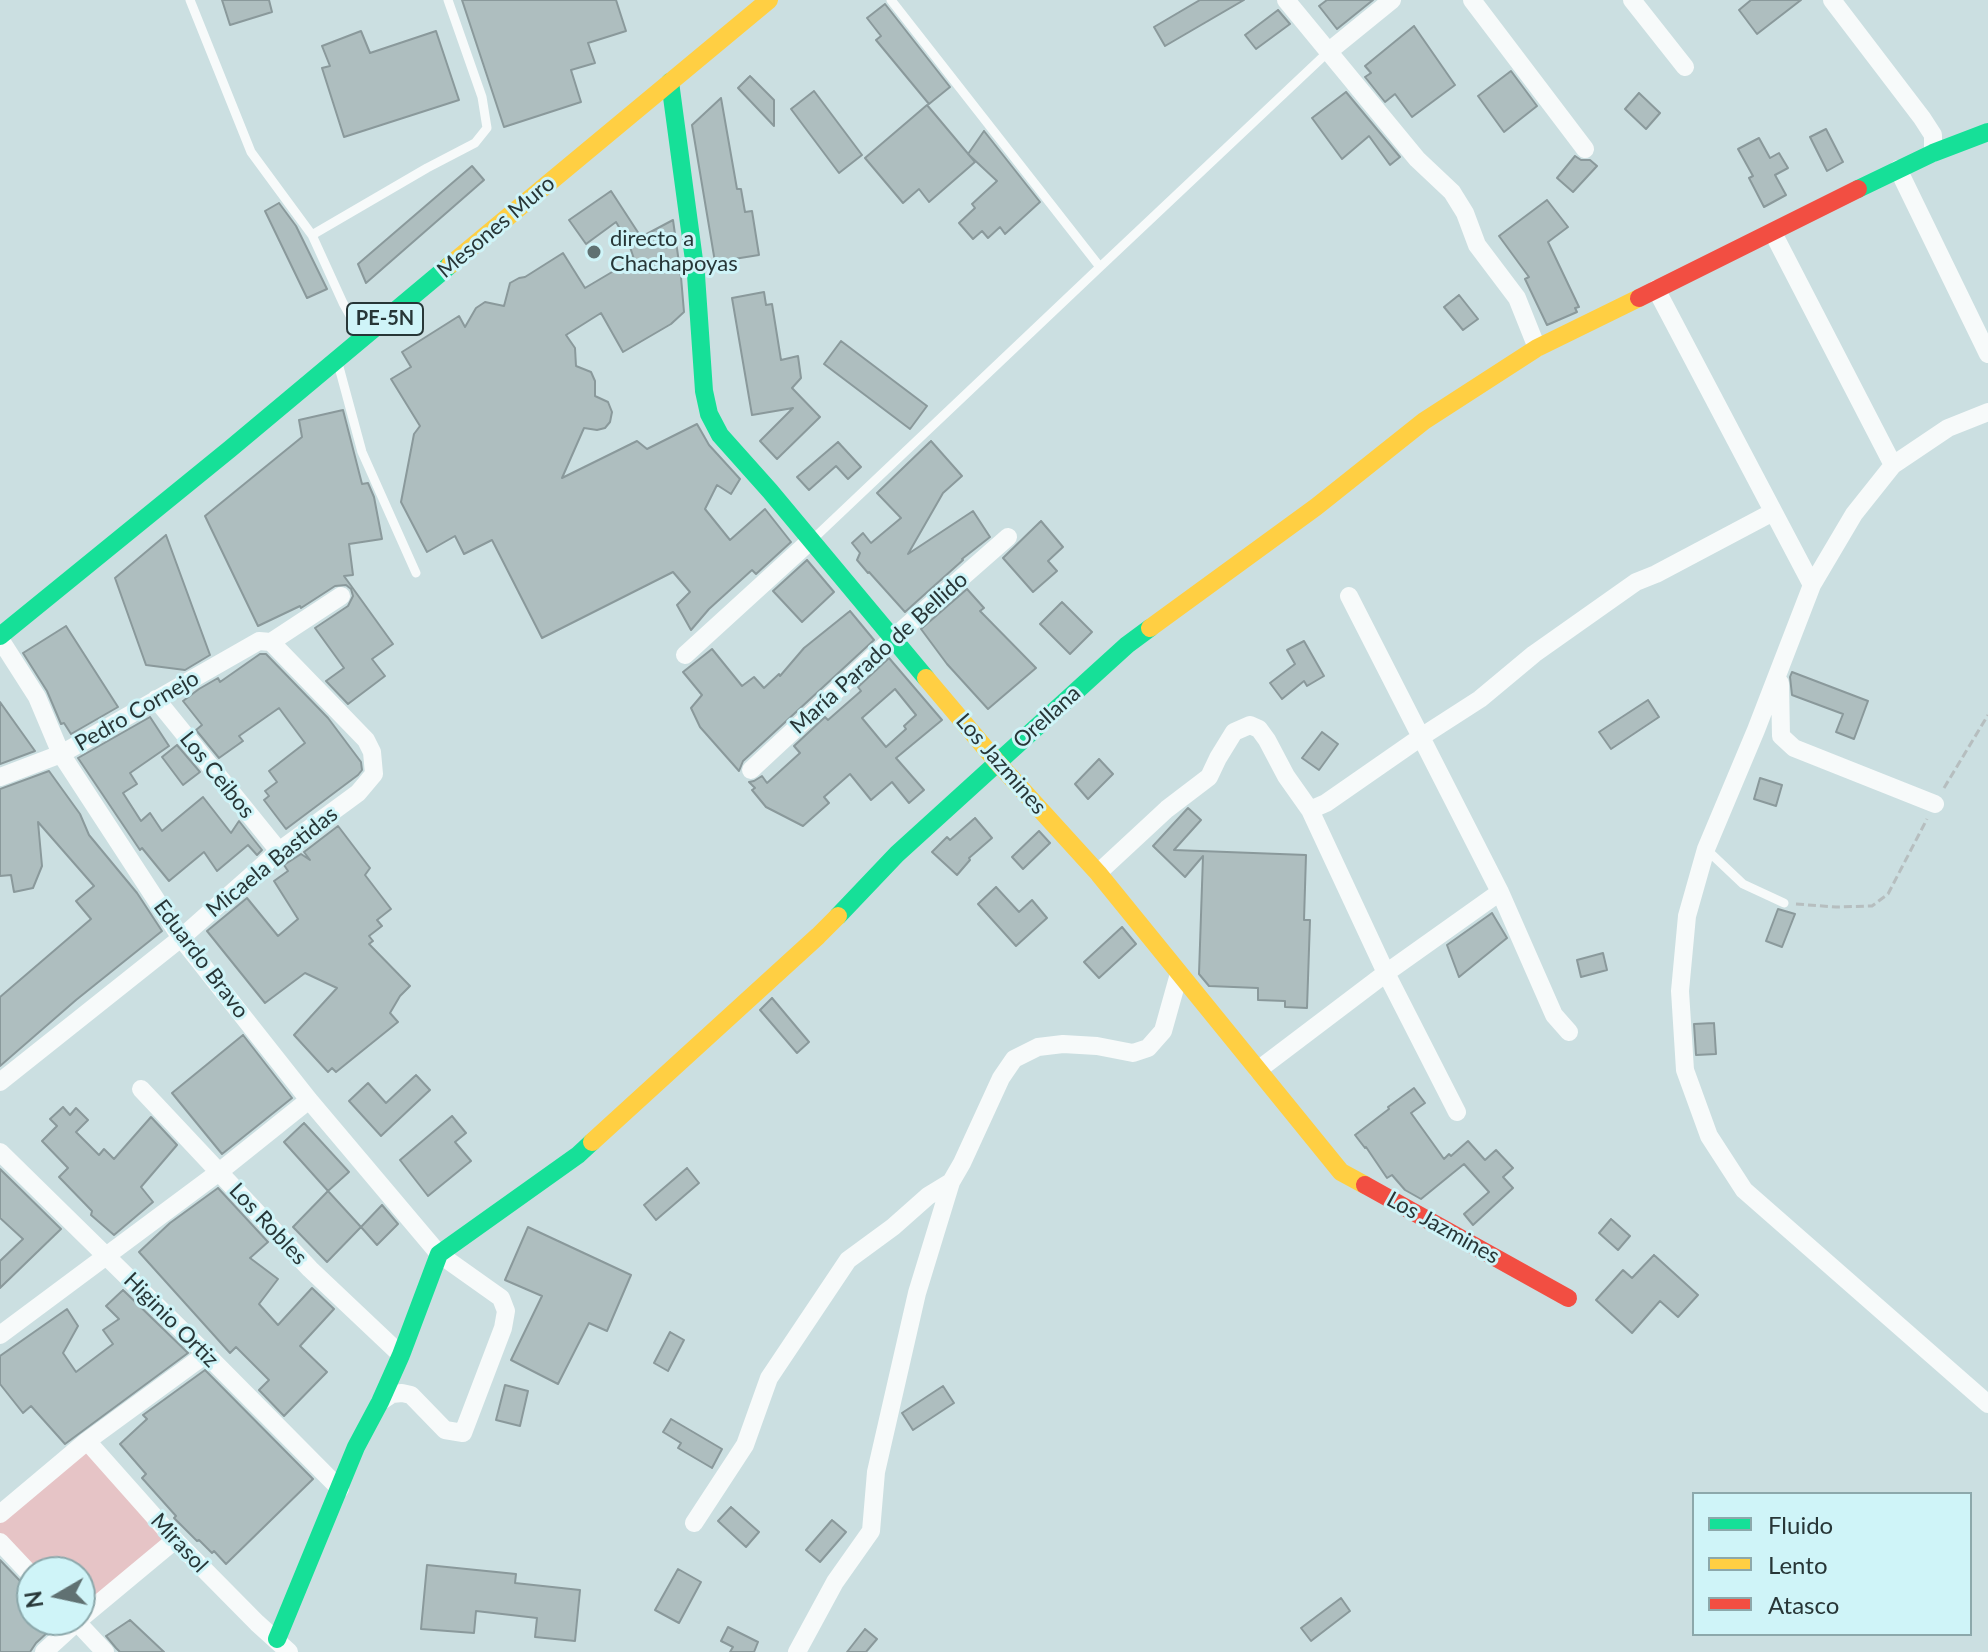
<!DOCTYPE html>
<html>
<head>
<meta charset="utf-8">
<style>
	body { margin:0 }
	#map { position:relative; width:1988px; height:1652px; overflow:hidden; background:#cbdfe1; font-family:Lato,sans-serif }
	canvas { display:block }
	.legend { position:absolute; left:1692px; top:1492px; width:280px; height:144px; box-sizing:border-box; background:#cff4f8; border:2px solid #8ca8ab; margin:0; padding:10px 14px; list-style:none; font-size:24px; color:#273637 }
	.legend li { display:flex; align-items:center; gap:16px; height:40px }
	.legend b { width:40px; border:2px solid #8ca8ab }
	.north { position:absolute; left:16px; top:1556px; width:80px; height:80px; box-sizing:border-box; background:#cff4f8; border:2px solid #8ca8ab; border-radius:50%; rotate:261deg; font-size:22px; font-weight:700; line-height:32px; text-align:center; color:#273637 }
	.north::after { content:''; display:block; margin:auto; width:28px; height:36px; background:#607172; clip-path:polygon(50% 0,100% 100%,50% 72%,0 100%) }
</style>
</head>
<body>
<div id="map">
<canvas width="1988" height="1652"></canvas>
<ul class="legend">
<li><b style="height:10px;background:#16e098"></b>Fluido</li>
<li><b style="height:10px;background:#ffcf43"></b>Lento</li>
<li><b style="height:10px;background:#f24e42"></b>Atasco</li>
</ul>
<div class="north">N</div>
</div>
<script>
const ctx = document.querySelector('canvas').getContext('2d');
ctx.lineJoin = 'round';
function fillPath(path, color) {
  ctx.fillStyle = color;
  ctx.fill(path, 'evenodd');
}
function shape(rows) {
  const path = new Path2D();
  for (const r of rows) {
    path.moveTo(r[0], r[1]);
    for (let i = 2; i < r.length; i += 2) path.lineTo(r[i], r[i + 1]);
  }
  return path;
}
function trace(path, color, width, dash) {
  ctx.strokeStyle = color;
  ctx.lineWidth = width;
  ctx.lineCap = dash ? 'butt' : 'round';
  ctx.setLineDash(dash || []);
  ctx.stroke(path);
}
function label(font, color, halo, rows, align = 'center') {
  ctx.font = font + ' Lato,sans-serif';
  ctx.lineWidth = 6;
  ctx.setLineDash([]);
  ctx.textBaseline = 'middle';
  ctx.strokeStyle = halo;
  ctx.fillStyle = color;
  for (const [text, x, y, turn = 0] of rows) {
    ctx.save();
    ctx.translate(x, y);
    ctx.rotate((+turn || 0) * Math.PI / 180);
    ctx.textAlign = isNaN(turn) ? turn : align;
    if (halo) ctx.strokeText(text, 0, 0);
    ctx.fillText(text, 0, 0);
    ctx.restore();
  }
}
const green = shape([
	[87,1441,175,1540,80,1619,80,1572,32,1572,0,1542,0,1514]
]);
const building = shape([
	[222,0,269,0,272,12,230,25,222,0],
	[462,0,616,0,626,31,588,43,595,63,571,70,581,102,504,127,462,0],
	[1200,0,1244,0,1165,46,1154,27,1200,0],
	[1327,0,1373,0,1337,29,1319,6,1327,0],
	[1751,0,1801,0,1757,34,1739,10,1751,0],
	[885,4,950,87,929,104,876,40,881,36,867,18,885,4],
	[1278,10,1290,24,1256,49,1245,35,1278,10],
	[1414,26,1455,85,1412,117,1395,94,1385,102,1365,77,1371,73,1365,66,1414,26],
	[361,31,370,53,436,31,459,100,344,137,322,68,330,66,322,46,361,31],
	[1511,71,1537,106,1504,132,1478,96,1511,71],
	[750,76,774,100,774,126,738,88,750,76],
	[814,91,862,155,839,173,791,109,814,91],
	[1346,92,1400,157,1390,165,1369,136,1342,159,1312,118,1346,92],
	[1639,93,1660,113,1646,129,1625,109,1639,93],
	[721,98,737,189,741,189,745,212,752,211,759,255,715,262,692,125,721,98],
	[927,105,975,162,929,202,919,189,903,203,865,158,927,105],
	[1826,129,1843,162,1827,171,1810,137,1826,129],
	[984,131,1040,202,1005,234,1000,227,988,238,982,231,973,239,959,223,975,208,972,204,997,181,968,154,984,131],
	[1759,138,1770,158,1779,153,1788,168,1775,175,1786,195,1764,207,1749,178,1753,176,1738,149,1759,138],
	[1575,156,1581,160,1590,160,1597,166,1573,192,1557,178,1575,156],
	[472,166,484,180,366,283,358,264,472,166],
	[611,191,641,237,673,220,681,277,684,312,671,324,623,352,601,313,566,335,575,348,576,366,591,372,595,381,595,396,608,402,612,412,610,422,605,428,597,430,584,428,562,478,637,441,647,449,697,424,709,445,740,479,731,494,717,485,705,509,730,540,765,509,791,542,756,574,752,570,709,609,691,630,677,605,690,592,673,572,542,638,492,540,464,554,455,536,427,552,401,502,414,434,420,426,391,379,411,367,402,352,459,316,465,327,476,308,485,302,504,306,510,283,519,278,525,277,563,253,585,288,634,259,629,244,616,222,586,244,569,220,611,191],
	[1547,200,1568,227,1548,242,1579,307,1575,308,1577,312,1547,325,1525,279,1529,277,1499,236,1547,200],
	[279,203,296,226,327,289,307,298,265,211,279,203],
	[764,292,766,305,772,304,781,360,798,356,801,378,792,388,820,417,777,459,760,441,793,408,752,415,732,298,764,292],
	[1459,295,1478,319,1463,330,1444,307,1459,295],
	[841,341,927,406,910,429,824,364,841,341],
	[343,410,362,484,368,483,374,497,382,539,349,544,353,575,344,576,393,644,372,659,385,676,348,704,326,681,344,668,315,628,348,606,353,596,351,589,346,585,335,586,301,608,300,606,258,626,205,516,302,437,299,420,343,410],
	[931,441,962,476,943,493,908,554,973,511,990,537,962,559,963,560,905,612,869,572,868,573,857,560,860,553,852,543,863,533,871,543,901,518,877,493,931,441],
	[838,442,861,467,848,479,836,466,809,490,797,477,838,442],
	[1041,521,1063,547,1048,561,1057,571,1033,592,1003,558,1041,521],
	[166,535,210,655,185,670,146,665,115,578,166,535],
	[807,560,834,592,802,622,773,591,807,560],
	[967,589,984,608,980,611,1036,668,988,709,947,664,921,629,967,589],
	[1062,602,1092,632,1070,654,1040,624,1062,602],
	[850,611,874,640,743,761,739,771,700,727,691,708,702,695,683,672,712,649,742,686,754,677,764,688,779,674,780,676,804,648,850,611],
	[66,626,118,707,71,734,64,723,61,724,47,691,23,653,66,626],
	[1304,641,1324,676,1307,686,1304,681,1282,699,1270,683,1295,664,1287,650,1304,641],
	[260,654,266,654,328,718,361,762,362,770,358,775,286,829,264,800,269,796,265,791,277,782,269,771,305,743,279,708,239,736,243,741,219,758,196,730,202,725,183,701,199,689,218,678,220,682,260,654],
	[889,658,942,720,896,758,924,790,909,803,892,782,871,800,850,774,824,797,829,803,803,826,766,807,752,790,755,788,749,782,754,781,762,776,767,783,800,753,794,746,825,717,828,720,861,691,858,687,889,658],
	[895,689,916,715,904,726,906,729,886,747,862,718,895,689],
	[1792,672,1868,701,1854,739,1836,732,1843,714,1792,695,1790,677,1792,672],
	[1648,700,1659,717,1611,749,1599,732,1648,700],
	[0,702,35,751,0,764,0,702],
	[150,717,169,746,130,773,137,784,123,793,141,821,150,813,162,831,203,797,231,833,239,821,262,850,257,855,248,845,217,871,204,852,169,881,142,848,140,850,78,758,150,717],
	[1322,732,1338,744,1319,770,1302,758,1322,732],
	[177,745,200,772,183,785,162,757,177,745],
	[1099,759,1113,774,1088,799,1075,784,1099,759],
	[49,771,80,814,89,835,137,893,162,931,76,1000,0,1066,0,997,91,919,76,901,94,886,38,822,42,866,33,888,14,892,11,875,0,876,0,789,49,771],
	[1760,778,1782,785,1776,806,1754,799,1760,778],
	[1188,808,1201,820,1174,850,1306,855,1304,920,1310,920,1307,1008,1285,1007,1285,1001,1258,1000,1258,988,1209,986,1199,974,1203,856,1185,877,1153,846,1188,808],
	[975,818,992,838,969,858,970,860,957,875,932,852,947,837,950,840,975,818],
	[338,826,370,868,365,875,391,909,377,920,382,926,369,936,373,941,369,944,410,986,400,996,390,1013,398,1022,336,1072,332,1068,328,1072,294,1035,337,988,305,973,265,1003,207,931,247,898,278,936,298,919,274,881,288,871,284,865,301,854,310,860,304,852,338,826],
	[1039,831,1050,843,1023,869,1012,857,1039,831],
	[996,887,1019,912,1032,900,1047,918,1016,946,978,904,996,887],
	[1778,909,1795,914,1782,947,1766,941,1778,909],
	[1492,913,1507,938,1459,977,1447,945,1492,913],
	[1122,927,1136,944,1099,978,1084,962,1122,927],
	[1603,953,1607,970,1581,977,1577,960,1603,953],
	[772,998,809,1042,797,1053,760,1010,772,998],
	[1714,1023,1716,1054,1696,1055,1694,1024,1714,1023],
	[243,1035,292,1098,222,1154,172,1093,243,1035],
	[416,1075,430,1090,381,1136,349,1101,368,1083,386,1103,416,1075],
	[1414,1088,1425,1103,1411,1113,1444,1159,1449,1154,1451,1156,1468,1141,1485,1160,1496,1150,1513,1168,1503,1177,1513,1188,1473,1225,1464,1214,1489,1192,1464,1164,1421,1199,1405,1190,1392,1175,1387,1178,1366,1147,1365,1148,1355,1135,1389,1109,1388,1107,1414,1088],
	[63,1107,70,1115,76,1108,88,1120,76,1132,99,1155,104,1149,114,1159,151,1117,177,1145,141,1187,153,1202,114,1235,91,1215,92,1211,59,1177,68,1168,42,1141,57,1126,50,1119,63,1107],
	[452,1116,466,1133,455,1142,471,1161,428,1196,400,1160,452,1116],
	[304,1123,349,1172,328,1191,284,1142,304,1123],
	[687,1168,699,1183,656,1220,644,1205,687,1168],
	[0,1169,61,1229,0,1288,0,1261,23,1239,0,1218,0,1169],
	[218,1188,268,1242,250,1258,278,1279,259,1304,278,1325,312,1288,334,1309,300,1346,327,1372,284,1416,259,1390,269,1380,236,1347,230,1353,139,1252,170,1223,218,1188],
	[328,1191,361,1227,327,1262,293,1227,328,1191],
	[382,1205,398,1224,377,1245,361,1227,382,1205],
	[1611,1219,1630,1236,1618,1250,1599,1233,1611,1219],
	[528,1227,631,1275,607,1331,589,1323,558,1384,511,1360,542,1296,505,1280,528,1227],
	[1654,1255,1698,1295,1678,1317,1660,1301,1632,1333,1596,1300,1623,1270,1632,1278,1654,1255],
	[123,1290,188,1353,65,1444,31,1406,23,1413,0,1384,0,1356,67,1309,78,1326,63,1353,76,1372,113,1344,103,1330,119,1319,106,1306,123,1290],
	[670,1332,684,1340,668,1371,654,1363,670,1332],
	[205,1370,313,1479,226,1564,214,1551,212,1553,199,1540,197,1541,174,1518,176,1516,142,1478,146,1474,120,1444,147,1419,143,1415,205,1370],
	[505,1385,528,1391,520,1426,496,1420,505,1385],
	[943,1386,954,1403,913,1430,902,1413,943,1386],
	[671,1419,722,1449,712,1468,678,1448,681,1443,663,1432,671,1419],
	[731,1507,759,1532,746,1547,718,1521,731,1507],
	[832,1520,846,1532,820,1562,806,1550,832,1520],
	[0,1560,23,1584,32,1588,32,1620,61,1620,36,1643,30,1652,0,1652,0,1560],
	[427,1565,516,1574,515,1583,580,1590,575,1641,535,1637,537,1618,476,1611,474,1633,421,1629,427,1565],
	[678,1569,701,1582,679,1623,655,1610,678,1569],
	[1341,1598,1350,1611,1311,1641,1301,1628,1341,1598],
	[130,1620,164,1652,120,1652,116,1648,106,1636,130,1620],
	[728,1627,758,1642,754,1652,730,1652,733,1647,721,1641,728,1627],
	[865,1629,877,1639,866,1652,847,1652,865,1629]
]);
const path = shape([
	[1944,788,1988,715],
	[1796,904,1836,907,1872,906,1888,894,1927,819]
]);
const lane = shape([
	[190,0,251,152,312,235,343,303,361,335],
	[891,0,1100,267,1328,52],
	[312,235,427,168,475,143,487,128,482,97,448,0],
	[339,367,362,452,416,573],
	[812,540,1100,267],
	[1706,849,1743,884,1784,903]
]);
const street = shape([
	[1286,0,1417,159,1452,192,1465,213,1477,245,1517,298,1537,348],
	[1472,0,1585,149],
	[1632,0,1685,67],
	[1832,0,1922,118,1933,135,1933,153],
	[1328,52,1392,0],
	[1898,169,1988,354],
	[1773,233,1893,465],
	[1656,289,1812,585],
	[1988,412,1948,428,1893,465,1854,514,1812,585,1756,730,1706,849,1687,916,1680,991,1685,1070,1709,1136,1744,1190,1988,1404],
	[1349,596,1500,892,1554,1015,1569,1032],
	[0,639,37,697,61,754,181,938,309,1100,439,1254,501,1298,506,1311,503,1328,463,1433,445,1430,411,1395,402,1393,392,1394,380,1402],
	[271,642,341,596],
	[685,655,810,541],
	[1780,683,1781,736,1794,748,1935,804],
	[156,699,279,851],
	[751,770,893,638,1008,537],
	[0,777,61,754,259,641,271,642],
	[1310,810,1326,803,1421,737,1480,699,1534,654,1636,582,1656,574,1773,512],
	[1098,873,1167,809,1209,777,1218,758,1234,732,1250,725,1259,729,1267,740,1286,776,1310,810,1386,973,1457,1112],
	[1258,1070,1386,973,1500,892],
	[0,1082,181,938,279,851,358,793,374,774,372,752,366,740,271,642],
	[141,1089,310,1269,401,1355],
	[0,1152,206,1354,340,1489],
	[0,1335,219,1172,309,1100],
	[87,1441,175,1540,257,1623,289,1652],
	[0,1514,87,1441,206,1354],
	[694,1523,745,1445,769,1378,848,1260,893,1227,928,1196,951,1182],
	[0,1542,32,1576],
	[80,1619,175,1540],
	[75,1620,105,1652],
	[44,1652,79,1620],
	[797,1652,835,1582,871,1531,876,1472,917,1293,951,1182,962,1163,1001,1078,1014,1059,1038,1047,1063,1044,1097,1046,1133,1053,1148,1048,1163,1031,1179,974]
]);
const fast = shape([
	[670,82,696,275,704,391,709,414,720,435,770,491,926,678],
	[1858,189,1933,153,1988,132],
	[0,636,230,449,450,265],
	[838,916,897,854,1127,645,1150,628],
	[277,1639,356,1447,380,1402,401,1355,439,1254,578,1155,592,1142]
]);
const slow = shape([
	[450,265,769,0],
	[1150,628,1316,507,1424,421,1537,348,1639,298],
	[926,678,997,762,1098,873,1341,1172,1365,1185],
	[592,1142,818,936,838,916]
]);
const jam = shape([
	[1639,298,1858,189],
	[1365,1185,1568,1298]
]);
const markers = [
	[594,252,8,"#607172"]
];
const shields = [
	[385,319,76]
];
const shieldNames = [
	["PE-5N",385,319]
];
const streetNames = [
	["Mesones Muro",496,227,-40],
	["María Parado de Bellido",879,653,-42],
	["Pedro Cornejo",137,711,-30],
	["Orellana",1047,717,-42],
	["Los Jazmines",1001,764,49],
	["Los Ceibos",217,775,51],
	["Micaela Bastidas",272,862,-39],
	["Eduardo Bravo",201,959,53],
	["Los Robles",268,1224,47],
	["Los Jazmines",1443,1228,29],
	["Higinio Ortiz",171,1320,45],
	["Mirasol",179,1543,47]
];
const poiNames = [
	["directo a",610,239],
	["Chachapoyas",610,264]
];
fillPath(green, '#e6c4c6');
fillPath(building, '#aebebf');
trace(building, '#8a999b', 2);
trace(path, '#b6bebf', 3, [8, 4]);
trace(lane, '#f7fafa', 9);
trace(street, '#f7fafa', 18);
trace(fast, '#16e098', 18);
trace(slow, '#ffcf43', 18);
trace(jam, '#f24e42', 18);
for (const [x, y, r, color] of markers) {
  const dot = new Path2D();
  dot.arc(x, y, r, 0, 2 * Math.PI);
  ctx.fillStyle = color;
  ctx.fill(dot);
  trace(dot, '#cff4f8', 3);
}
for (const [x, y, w] of shields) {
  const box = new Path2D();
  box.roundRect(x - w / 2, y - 16, w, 32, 6);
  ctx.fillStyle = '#cff4f8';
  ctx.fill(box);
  trace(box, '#273637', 2);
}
label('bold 20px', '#273637', null, shieldNames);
label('22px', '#273637', '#cff4f8', streetNames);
label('22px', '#273637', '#cff4f8', poiNames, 'left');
</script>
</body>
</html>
